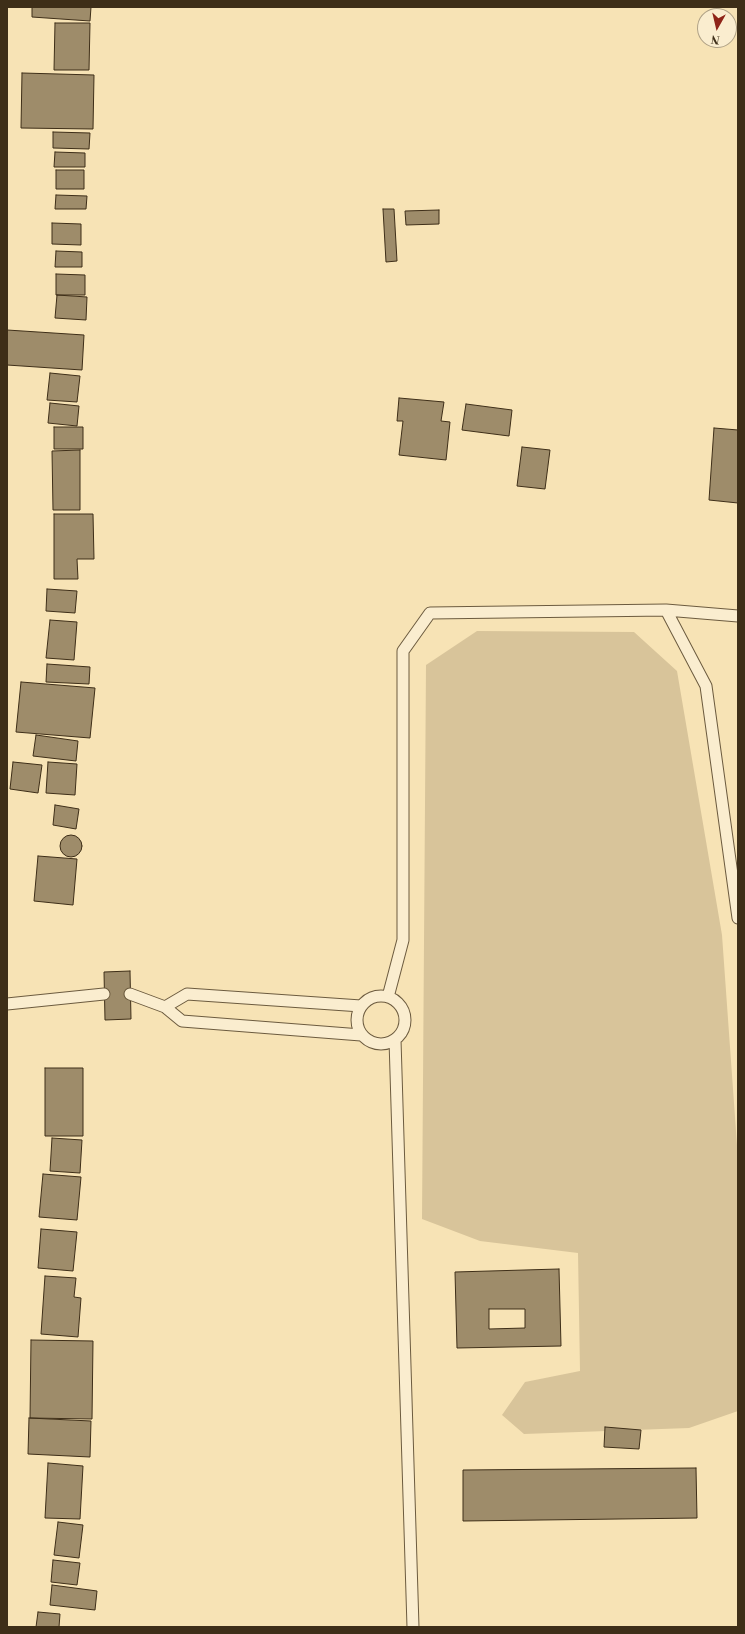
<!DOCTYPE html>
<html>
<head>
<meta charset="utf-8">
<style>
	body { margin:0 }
	#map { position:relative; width:745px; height:1634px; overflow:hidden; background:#f7e3b5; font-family:"Libre Bodoni",serif }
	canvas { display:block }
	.frame { position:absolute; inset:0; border:8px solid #3e2e18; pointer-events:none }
	.north { position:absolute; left:697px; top:8px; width:40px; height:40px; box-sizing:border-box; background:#faedcf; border:1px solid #afa186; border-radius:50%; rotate:188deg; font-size:11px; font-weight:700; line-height:16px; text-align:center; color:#3e2e18 }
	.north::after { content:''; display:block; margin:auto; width:14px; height:18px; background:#8f2418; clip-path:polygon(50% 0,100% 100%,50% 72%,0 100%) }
</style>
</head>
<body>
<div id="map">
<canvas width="745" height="1634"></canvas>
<div class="frame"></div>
<div class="north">N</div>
</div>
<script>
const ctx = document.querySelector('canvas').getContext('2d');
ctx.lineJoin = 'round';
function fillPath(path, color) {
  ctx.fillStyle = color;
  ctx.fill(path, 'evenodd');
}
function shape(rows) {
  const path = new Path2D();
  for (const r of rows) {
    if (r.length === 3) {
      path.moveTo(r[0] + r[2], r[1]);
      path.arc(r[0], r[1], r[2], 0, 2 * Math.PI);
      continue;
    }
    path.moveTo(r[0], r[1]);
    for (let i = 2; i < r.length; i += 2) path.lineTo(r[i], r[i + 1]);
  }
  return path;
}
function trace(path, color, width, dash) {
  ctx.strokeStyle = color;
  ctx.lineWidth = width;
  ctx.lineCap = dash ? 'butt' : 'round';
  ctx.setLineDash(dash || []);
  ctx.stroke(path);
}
const green = shape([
	[477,631,634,632,677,671,722,935,738,1159,738,1411,689,1428,524,1434,502,1415,525,1382,580,1371,578,1253,480,1241,422,1219,426,665]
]);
const building = shape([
	[32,7,91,7,90,21,32,17,32,7],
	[55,23,90,23,89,70,54,70,55,23],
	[22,73,94,75,93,129,21,128,22,73],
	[53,132,90,133,89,149,53,148,53,132],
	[55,152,85,153,85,167,54,167,55,152],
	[56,170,84,170,84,189,56,189,56,170],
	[56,195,87,196,86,209,55,209,56,195],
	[383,209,394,209,397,261,386,262,383,209],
	[439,210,439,224,406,225,405,211,439,210],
	[52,223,81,224,81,245,52,244,52,223],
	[56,251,82,252,82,267,55,267,56,251],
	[56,274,85,275,85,295,56,295,56,274],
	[57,295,87,297,86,320,55,318,57,295],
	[7,330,84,335,82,370,7,365,7,330],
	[50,373,80,376,77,402,47,400,50,373],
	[399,398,444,402,441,421,450,422,446,460,399,455,403,421,397,421,399,398],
	[50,403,79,406,77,426,48,423,50,403],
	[466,404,512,410,509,436,462,430,466,404],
	[54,427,83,427,83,449,54,449,54,427],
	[714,428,738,430,738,503,709,500,714,428],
	[522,447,550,450,545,489,517,486,522,447],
	[80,450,80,510,53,510,52,451,80,450],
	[54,514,93,514,94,559,77,559,78,579,54,579,54,514],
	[47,589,77,591,75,613,46,611,47,589],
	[50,620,77,622,74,660,46,658,50,620],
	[47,664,90,667,89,684,46,682,47,664],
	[21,682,95,688,90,738,16,732,21,682],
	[36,735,78,741,76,761,33,756,36,735],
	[13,762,42,765,38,793,10,789,13,762],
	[48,762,77,764,75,795,46,793,48,762],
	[55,805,79,809,76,829,53,825,55,805],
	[71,846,11],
	[38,856,77,859,73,905,34,901,38,856],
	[130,971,131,1019,105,1020,104,972,130,971],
	[45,1068,83,1068,83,1136,45,1136,45,1068],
	[52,1138,82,1140,80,1173,50,1171,52,1138],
	[43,1174,81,1177,77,1220,39,1217,43,1174],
	[41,1229,77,1232,73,1271,38,1268,41,1229],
	[559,1269,561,1346,457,1348,455,1272,559,1269],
	[489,1309,525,1309,525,1328,489,1329,489,1309],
	[45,1276,76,1278,74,1297,81,1298,78,1337,41,1334,45,1276],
	[31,1340,93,1341,92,1419,30,1418,31,1340],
	[29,1418,91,1421,90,1457,28,1454,29,1418],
	[605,1427,641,1430,639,1449,604,1447,605,1427],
	[48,1463,83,1466,80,1519,45,1518,48,1463],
	[696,1468,697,1518,463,1521,463,1470,696,1468],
	[58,1522,83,1525,79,1558,54,1555,58,1522],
	[53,1560,80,1563,77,1585,51,1582,53,1560],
	[52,1585,97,1591,95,1610,50,1605,52,1585],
	[38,1612,60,1614,59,1627,36,1627,38,1612]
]);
const lane = shape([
	[666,610,706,686,738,918],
	[130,994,165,1007,182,1021,361,1035],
	[381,1020,24],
	[388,997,403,940,403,651,430,613,666,610,738,616],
	[7,1004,104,994],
	[165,1007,187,994,361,1006],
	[395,1040,413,1627]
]);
fillPath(green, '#d8c49a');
fillPath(building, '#9e8c6a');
trace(building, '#3e2e18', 1);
trace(lane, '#6c5b3f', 13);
trace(lane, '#faedcf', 11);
</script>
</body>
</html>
